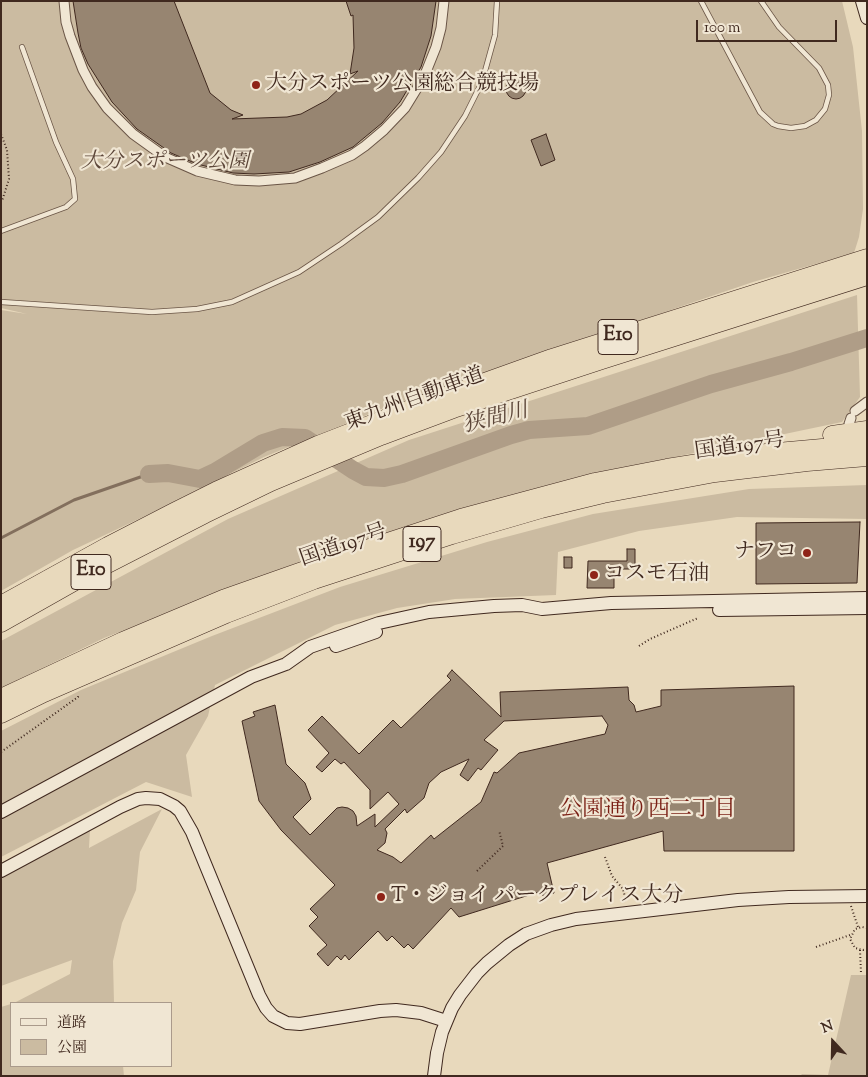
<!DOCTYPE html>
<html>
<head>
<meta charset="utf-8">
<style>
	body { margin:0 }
	#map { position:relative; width:868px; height:1077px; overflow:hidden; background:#e8d9bc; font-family:"Sorts Mill Goudy","Noto Serif JP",serif }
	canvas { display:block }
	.frame { position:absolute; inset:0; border:2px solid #40291f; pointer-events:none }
	.legend { position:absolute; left:10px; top:1002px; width:162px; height:65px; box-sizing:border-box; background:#f0e6d3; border:1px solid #aa9a8b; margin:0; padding:6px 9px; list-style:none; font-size:15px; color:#40291f }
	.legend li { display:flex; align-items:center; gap:10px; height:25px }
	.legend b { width:25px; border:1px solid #aa9a8b }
	.north { position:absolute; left:808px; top:1017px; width:50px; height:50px; -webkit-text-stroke:4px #f0e6d3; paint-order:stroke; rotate:339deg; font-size:14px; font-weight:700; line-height:20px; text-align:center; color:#40291f }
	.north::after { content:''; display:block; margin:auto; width:18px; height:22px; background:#40291f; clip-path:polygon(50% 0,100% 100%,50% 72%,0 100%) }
	.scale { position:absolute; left:696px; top:20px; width:141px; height:22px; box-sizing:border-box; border:2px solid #40291f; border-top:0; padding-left:6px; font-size:15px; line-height:18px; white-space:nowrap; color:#40291f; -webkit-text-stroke:4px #f0e6d3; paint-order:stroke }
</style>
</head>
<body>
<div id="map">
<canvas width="868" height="1077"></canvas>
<div class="frame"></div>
<ul class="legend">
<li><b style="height:6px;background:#f0e6d3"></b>道路</li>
<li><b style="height:14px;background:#cbbba1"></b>公園</li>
</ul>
<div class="north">N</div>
<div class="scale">100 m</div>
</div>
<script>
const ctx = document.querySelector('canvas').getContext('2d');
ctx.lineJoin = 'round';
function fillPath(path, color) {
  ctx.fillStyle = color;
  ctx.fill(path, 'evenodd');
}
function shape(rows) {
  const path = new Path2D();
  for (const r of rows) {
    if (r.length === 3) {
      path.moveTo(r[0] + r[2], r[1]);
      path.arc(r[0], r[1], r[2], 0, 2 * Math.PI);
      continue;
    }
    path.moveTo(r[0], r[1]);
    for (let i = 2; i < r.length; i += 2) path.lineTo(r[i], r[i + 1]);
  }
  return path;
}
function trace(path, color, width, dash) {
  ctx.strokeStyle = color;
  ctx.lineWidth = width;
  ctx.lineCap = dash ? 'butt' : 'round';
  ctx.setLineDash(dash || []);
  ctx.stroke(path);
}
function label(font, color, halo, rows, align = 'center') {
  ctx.font = font + ' "Sorts Mill Goudy","Noto Serif JP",serif';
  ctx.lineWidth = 4.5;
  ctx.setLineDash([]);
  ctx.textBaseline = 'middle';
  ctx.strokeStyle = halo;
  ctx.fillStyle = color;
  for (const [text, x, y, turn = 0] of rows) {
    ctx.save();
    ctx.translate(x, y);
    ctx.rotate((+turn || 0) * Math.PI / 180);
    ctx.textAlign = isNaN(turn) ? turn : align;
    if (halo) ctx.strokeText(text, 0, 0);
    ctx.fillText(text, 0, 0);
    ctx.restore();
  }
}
const green = shape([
	[1,1,842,1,853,47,862,131,863,209,859,237,854,253,753,282,691,303,543,355,384,408,264,457,158,510,73,550,1,591,1,310,27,314,1,308],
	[857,295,860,397,842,422,584,476,332,549,104,638,1,688,1,641,228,519,409,440],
	[867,485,867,519,737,517,639,531,558,552,556,595,455,599,397,608,335,625,215,685,208,716,186,755,192,797,146,782,1,857,1,731,81,690,212,636,340,587,487,542,593,514,749,489],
	[162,809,140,852,136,890,122,923,113,961,114,1003,14,1003,70,974,72,960,1,986,1,877,90,829,89,848],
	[851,975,867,975,867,1076,800,1076,802,1074,828,1075],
	[11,1004,11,1066,123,1066,124,1076,1,1076,1,1007]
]);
const stream = shape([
	[1,538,74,500,149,474]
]);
const river = shape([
	[149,474,168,473,200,479,215,472,263,443,282,437,305,438,353,470,366,477,384,478,402,474,511,435,529,430,588,426,711,384,791,362,867,338]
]);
const building = shape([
	[73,1,174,1,210,93,231,110,243,115,232,119,287,117,301,114,327,100,358,71,350,74,354,48,353,15,351,16,346,1,436,1,431,36,421,67,400,102,382,123,353,147,320,162,289,172,254,174,233,173,197,164,171,153,137,129,112,102,88,64,81,48,78,33,73,1],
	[516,89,10],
	[546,134,555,160,541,166,531,140,546,134],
	[860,522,857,583,756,584,756,523,860,522],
	[627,549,635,549,635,569,614,569,614,588,587,588,588,561,627,561,627,549],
	[564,557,572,557,572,568,564,568,564,557],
	[452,670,501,717,500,692,628,687,629,700,634,705,636,712,661,706,661,690,794,686,794,851,664,851,663,831,547,863,554,893,543,896,542,891,459,917,451,908,413,949,408,944,404,948,392,936,387,941,378,931,349,960,345,955,341,960,337,956,328,966,317,954,327,945,309,926,318,917,310,909,335,885,281,830,259,801,242,721,255,716,253,712,275,705,286,764,305,783,311,799,293,817,310,835,337,808,342,807,348,808,353,811,356,816,357,826,375,814,375,827,399,804,388,792,370,809,370,790,344,762,341,764,335,759,322,772,316,767,329,753,308,730,322,716,359,754,393,720,401,728,451,680,447,676,452,670],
	[602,716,608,725,605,734,519,753,497,773,494,772,481,802,434,839,431,835,401,863,393,857,377,850,385,843,387,833,385,829,405,809,407,813,424,798,429,783,441,772,469,759,460,775,468,781,478,768,481,770,498,750,484,740,504,721,602,716]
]);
const path = shape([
	[1,134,7,150,9,179,2,201],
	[639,646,650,639,698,618],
	[1,752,78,697,78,694],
	[605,857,612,876,623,889,626,901],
	[477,871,503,846,499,830],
	[851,906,858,927],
	[867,928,862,927,855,929,850,939,855,948,863,950,867,949],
	[816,947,850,935],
	[860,950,861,973]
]);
const lane = shape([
	[701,1,760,112,773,124,778,126,791,128,805,126,816,120,825,109,829,95,828,85,819,68,779,27,761,1],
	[1,231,66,207,75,199,73,179,56,142,22,47],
	[1,302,152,312,197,309,232,302,299,272,341,244,378,217,418,178,441,152,465,116,482,82,495,35,497,1]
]);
const street = shape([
	[64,1,66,22,70,36,83,70,92,87,107,108,133,134,165,157,197,171,235,180,259,181,295,178,322,168,352,155,365,146,384,130,405,108,424,77,436,47,441,28,444,1],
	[855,411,867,402],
	[850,433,849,424,851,418]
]);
const secondary = shape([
	[862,1,867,18],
	[719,610,867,608],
	[336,646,376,632],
	[1,812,251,677,286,664,310,647,379,623,429,612,494,606,522,605,542,609,611,603,867,598],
	[1,871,120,807,138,799,146,798,160,799,174,806,180,811,192,832,259,995,266,1008,273,1016,287,1023,300,1024,380,1011,396,1010,421,1013,446,1021],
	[434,1076,437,1053,442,1032,452,1008,460,995,477,973,487,963,509,945,526,934,551,925,576,919,738,900,789,897,867,896]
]);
const highway = shape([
	[832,435,867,430],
	[1,605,108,546,174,512,216,491,318,445,418,406,552,358,867,258],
	[1,623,86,575,205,514,271,482,381,436,453,409,602,360,867,276],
	[1,698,123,641,223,599,345,556,461,518,595,482,667,468,755,454,867,444],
	[1,714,44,693,226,614,314,580,452,535,541,509,603,494,715,473,807,462,867,457]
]);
const markers = [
	[256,85,5,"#8f2418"],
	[807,553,5,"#8f2418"],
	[594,575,5,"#8f2418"],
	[381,897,5,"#8f2418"]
];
const shields = [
	[618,337,40],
	[422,544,38],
	[91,572,40]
];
const shieldNames = [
	["E10",618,337],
	["197",422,544],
	["E10",91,572]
];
const poiNames = [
	["大分スポーツ公園総合競技場",266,85],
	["ナフコ",797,553,"right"],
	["コスモ石油",604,575],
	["T・ジョイ パークプレイス大分",391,897]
];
const parkNames = [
	["大分スポーツ公園",165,163]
];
const streetNames = [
	["東九州自動車道",415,401,-20],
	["国道197号",740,448,-8],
	["国道197号",344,547,-19]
];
const waterNames = [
	["狭間川",496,420,-14]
];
const neighbourhoodNames = [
	["公園通り西二丁目",648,811]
];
fillPath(green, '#cbbba1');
trace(stream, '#836f5d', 3);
trace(river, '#af9d87', 18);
fillPath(building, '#978571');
trace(building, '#40291f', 1);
trace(lane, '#6a5546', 6);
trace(street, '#6a5546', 11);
trace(secondary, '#40291f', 14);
trace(highway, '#40291f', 19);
trace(path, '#40291f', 2, [1, 2.5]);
trace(lane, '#f0e6d3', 4.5);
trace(street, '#f0e6d3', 9);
trace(secondary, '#f0e6d3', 12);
trace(highway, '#e8d9bc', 18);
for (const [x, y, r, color] of markers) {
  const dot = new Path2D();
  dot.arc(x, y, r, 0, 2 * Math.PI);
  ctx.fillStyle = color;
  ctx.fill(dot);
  trace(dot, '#f0e6d3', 2);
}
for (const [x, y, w] of shields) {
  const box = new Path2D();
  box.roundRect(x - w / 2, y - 17.5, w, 35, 4);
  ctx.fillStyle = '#f0e6d3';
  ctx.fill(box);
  trace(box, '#40291f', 1);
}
label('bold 20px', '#40291f', null, shieldNames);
label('21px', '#40291f', '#f0e6d3', poiNames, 'left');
label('italic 21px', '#5c4639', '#f0e6d3', parkNames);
label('21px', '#40291f', '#f0e6d3', streetNames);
label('italic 22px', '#5c4639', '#f0e6d3', waterNames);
label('22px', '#7a1f14', '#f0e6d3', neighbourhoodNames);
</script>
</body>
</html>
